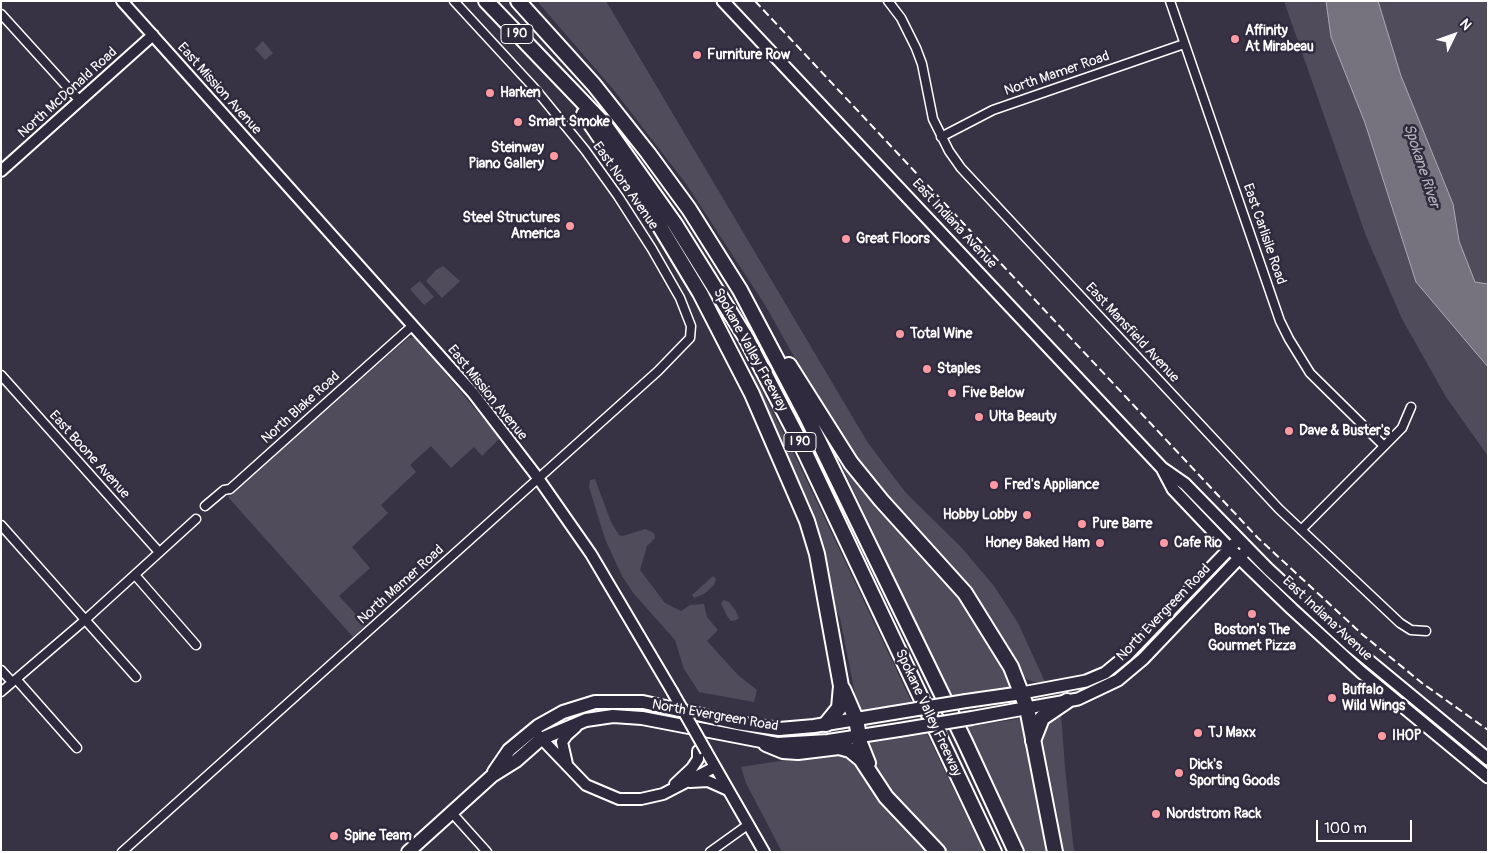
<!DOCTYPE html>
<html>
<head>
<meta charset="utf-8">
<style>
	body { margin:0 }
	#map { position:relative; width:1489px; height:853px; overflow:hidden; background:#373345; font-family:Pangolin,sans-serif }
	canvas { display:block }
	.frame { position:absolute; inset:0; border:2px solid #fff; pointer-events:none }
	.north { position:absolute; left:1429px; top:10px; width:50px; height:50px; -webkit-text-stroke:4px #2f2a3d; paint-order:stroke; rotate:48deg; font-size:14px; font-weight:700; line-height:20px; text-align:center; color:#fff }
	.north::after { content:''; display:block; margin:auto; width:18px; height:22px; background:#fff; clip-path:polygon(50% 0,100% 100%,50% 72%,0 100%) }
	.scale { position:absolute; left:1316px; top:820px; width:96px; height:22px; box-sizing:border-box; border:2px solid #fff; border-top:0; padding-left:6px; font-size:15px; line-height:18px; white-space:nowrap; color:#fff; -webkit-text-stroke:4px #2f2a3d; paint-order:stroke }
</style>
</head>
<body>
<div id="map">
<canvas width="1489" height="853"></canvas>
<div class="frame"></div>
<div class="north">N</div>
<div class="scale">100 m</div>
</div>
<script>
const ctx = document.querySelector('canvas').getContext('2d');
ctx.lineJoin = 'round';
function fillPath(path, color) {
  ctx.fillStyle = color;
  ctx.fill(path, 'evenodd');
}
function shape(rows) {
  const path = new Path2D();
  for (const r of rows) {
    path.moveTo(r[0], r[1]);
    for (let i = 2; i < r.length; i += 2) path.lineTo(r[i], r[i + 1]);
  }
  return path;
}
function trace(path, color, width, dash) {
  ctx.strokeStyle = color;
  ctx.lineWidth = width;
  ctx.lineCap = dash ? 'butt' : 'round';
  ctx.setLineDash(dash || []);
  ctx.stroke(path);
}
function label(font, color, halo, rows, align = 'center') {
  ctx.font = font + ' Pangolin,sans-serif';
  ctx.lineWidth = 5;
  ctx.setLineDash([]);
  ctx.textBaseline = 'middle';
  ctx.strokeStyle = halo;
  ctx.fillStyle = color;
  for (const [text, x, y, turn = 0] of rows) {
    ctx.save();
    ctx.translate(x, y);
    ctx.rotate((+turn || 0) * Math.PI / 180);
    ctx.textAlign = isNaN(turn) ? turn : align;
    if (halo) ctx.strokeText(text, 0, 0);
    ctx.fillText(text, 0, 0);
    ctx.restore();
  }
}
const green = shape([
	[537,1,606,1,868,443,906,493,961,547,994,586,1018,623,1045,682,1034,682,1026,679,996,626,970,588,897,510,853,455,822,406,765,305,687,185,613,89],
	[1284,1,1326,1,1331,37,1365,123,1416,282,1488,367,1488,456,1446,397,1402,319,1366,236],
	[1378,1,1488,1,1488,284,1475,282,1459,241,1453,204,1401,76],
	[263,41,273,53,265,60,255,49],
	[443,266,460,281,442,298,426,281,436,270],
	[420,281,434,297,424,305,410,289],
	[408,338,415,338,500,438,482,456,474,447,451,468,431,446,410,465,416,472,381,505,388,513,352,547,370,568,339,596,366,625,353,637,228,497],
	[754,375,799,464,913,705,859,714,840,618,834,605,820,544,749,378],
	[841,457,945,575,994,645,1014,690,953,699,838,458],
	[595,479,611,522,619,535,623,536,645,529,654,533,655,538,647,546,640,570,665,603,681,611,690,605,704,604,707,617,718,630,707,641,738,675,757,690,754,702,699,692,684,669,675,640,634,594,622,576,605,539,589,487,590,480],
	[713,576,716,579,714,585,704,594,694,598,692,595],
	[724,600,729,602,736,611,739,618,736,620,731,621,727,616,721,603],
	[1061,714,1065,768,1074,852,1061,852,1058,818,1042,737,1045,724],
	[1023,718,1049,852,1026,852,967,727],
	[927,734,984,852,944,852,882,783,863,744],
	[837,752,855,760,886,808,929,852,782,852,746,783,741,767]
]);
const water = shape([
	[1326,1,1378,1,1401,76,1453,204,1459,241,1475,282,1488,284,1488,367,1416,282,1365,123,1331,37,1326,1]
]);
const minor = shape([
	[888,1,901,18,916,48,922,64,933,119,949,151,961,168,1279,509,1400,623,1411,630,1426,631],
	[1170,1,1280,321,1289,339,1310,373,1384,446],
	[1,14,80,101],
	[941,137,993,110,1184,44],
	[1,375,159,552],
	[205,506,224,490,230,489,412,326],
	[1,525,136,677],
	[1301,530,1402,428,1411,407],
	[135,575,196,645],
	[1,670,12,682],
	[16,679,77,748],
	[1,692,85,620,196,519],
	[452,813,487,852],
	[122,852,658,371,690,338,691,326,680,298,652,249,618,196,585,150,536,90,454,1],
	[710,852,749,824]
]);
const tertiary = shape([
	[122,1,473,393,538,478,591,554,672,691],
	[1,171,153,35],
	[538,735,586,785,619,799,641,799,663,794,715,767],
	[706,751,764,852],
	[567,764,562,742,567,735,576,727],
	[690,782,708,781,728,790],
	[675,784,692,768,698,759,698,751]
]);
const secondary = shape([
	[723,1,1162,468,1185,484,1268,569,1350,645,1488,759],
	[1163,470,1173,489,1229,548,1292,609,1361,672,1488,777],
	[1022,693,1086,681,1105,673,1127,655,1234,544],
	[1027,708,1078,699,1118,680,1143,659,1243,554]
]);
const primary = shape([
	[966,701,1022,693],
	[972,718,1027,708],
	[494,772,509,750,538,726,563,712,595,702,643,702,737,723,779,729,814,726,893,713],
	[408,852,492,776,516,761,541,739,586,720,613,716,642,718,777,744,828,741,899,730]
]);
const motorway = shape([
	[486,1,604,124,675,224,746,338,800,442,994,852],
	[518,1,594,85,648,153,689,209,740,290,806,415,965,742,1016,852],
	[584,114,653,215,700,293,752,394,807,521,817,554,841,686,839,708,826,724],
	[789,365,851,463,881,500,965,593,1011,667,1027,708,1055,852],
	[843,689,856,719,860,743,868,763],
	[1033,741,1042,718,1067,701],
	[766,744,783,751,798,752,839,747,850,750,861,759,886,797,938,852]
]);
const rail = shape([
	[755,1,1258,538,1363,635,1422,683,1488,730]
]);
const tertiaryBridge = shape([
	[672,691,706,751]
]);
const primaryBridge = shape([
	[893,713,966,701],
	[899,730,972,718]
]);
const markers = [
	[1235,39,5,"#ff9aa2"],
	[697,55,5,"#ff9aa2"],
	[490,93,5,"#ff9aa2"],
	[518,122,5,"#ff9aa2"],
	[554,156,5,"#ff9aa2"],
	[570,226,5,"#ff9aa2"],
	[846,239,5,"#ff9aa2"],
	[900,334,5,"#ff9aa2"],
	[927,369,5,"#ff9aa2"],
	[952,393,5,"#ff9aa2"],
	[979,417,5,"#ff9aa2"],
	[1289,431,5,"#ff9aa2"],
	[994,485,5,"#ff9aa2"],
	[1027,515,5,"#ff9aa2"],
	[1082,524,5,"#ff9aa2"],
	[1100,543,5,"#ff9aa2"],
	[1164,543,5,"#ff9aa2"],
	[1252,614,5,"#ff9aa2"],
	[1332,698,5,"#ff9aa2"],
	[1198,733,5,"#ff9aa2"],
	[1382,736,5,"#ff9aa2"],
	[1179,773,5,"#ff9aa2"],
	[1156,814,5,"#ff9aa2"],
	[334,836,5,"#ff9aa2"]
];
const shields = [
	[517,34,32],
	[800,442,32]
];
const shieldNames = [
	["I 90",517,34],
	["I 90",800,442]
];
const poiNames = [
	["Affinity",1245,31],
	["At Mirabeau",1245,47],
	["Furniture Row",707,55],
	["Harken",500,93],
	["Smart Smoke",528,122],
	["Steinway",544,148,"right"],
	["Piano Gallery",544,164,"right"],
	["Steel Structures",560,218,"right"],
	["America",560,234,"right"],
	["Great Floors",856,239],
	["Total Wine",910,334],
	["Staples",937,369],
	["Five Below",962,393],
	["Ulta Beauty",989,417],
	["Dave & Buster's",1299,431],
	["Fred's Appliance",1004,485],
	["Hobby Lobby",1017,515,"right"],
	["Pure Barre",1092,524],
	["Honey Baked Ham",1090,543,"right"],
	["Cafe Rio",1174,543],
	["Boston's The",1252,630,"center"],
	["Gourmet Pizza",1252,646,"center"],
	["Buffalo",1342,690],
	["Wild Wings",1342,706],
	["TJ Maxx",1208,733],
	["IHOP",1392,736],
	["Dick's",1189,765],
	["Sporting Goods",1189,781],
	["Nordstrom Rack",1166,814],
	["Spine Team",344,836]
];
const streetNames = [
	["North Mamer Road",1057,74,-19],
	["East Mission Avenue",219,89,48],
	["North McDonald Road",68,93,-42],
	["East Nora Avenue",625,186,55],
	["East Indiana Avenue",954,224,47],
	["East Carlisile Road",1264,234,71],
	["East Mansfield Avenue",1132,333,47],
	["Spokane Valley Freeway",750,350,61],
	["East Mission Avenue",487,393,51],
	["North Blake Road",301,408,-42],
	["East Boone Avenue",89,455,48],
	["North Mamer Road",401,585,-42],
	["North Evergreen Road",1164,613,-46],
	["East Indiana Avenue",1327,619,43],
	["Spokane Valley Freeway",928,713,65],
	["North Evergreen Road",715,716,10]
];
const waterNames = [
	["Spokane River",1421,166,72]
];
fillPath(green, '#514c5c');
fillPath(water, '#76737f');
trace(water, '#adabb2', 1);
trace(minor, '#fff', 11);
trace(tertiary, '#fff', 14);
trace(secondary, '#fff', 15);
trace(primary, '#fff', 16);
trace(motorway, '#fff', 18);
trace(minor, '#2f2a3d', 8);
trace(tertiary, '#2f2a3d', 10);
trace(secondary, '#2f2a3d', 11);
trace(primary, '#2f2a3d', 12);
trace(motorway, '#2f2a3d', 14);
trace(rail, '#fff', 2, [8, 4]);
trace(tertiaryBridge, '#fff', 14, []);
trace(primaryBridge, '#fff', 16, []);
trace(tertiaryBridge, '#2f2a3d', 10);
trace(primaryBridge, '#2f2a3d', 12);
for (const [x, y, r, color] of markers) {
  const dot = new Path2D();
  dot.arc(x, y, r, 0, 2 * Math.PI);
  ctx.fillStyle = color;
  ctx.fill(dot);
  trace(dot, '#2f2a3d', 2);
}
for (const [x, y, w] of shields) {
  const box = new Path2D();
  box.roundRect(x - w / 2, y - 9.5, w, 19, 4);
  ctx.fillStyle = '#2f2a3d';
  ctx.fill(box);
  trace(box, '#fff', 1);
}
label('bold 12px', '#fff', null, shieldNames);
label('bold 14px', '#fff', '#2f2a3d', poiNames, 'left');
label('14px', '#fff', '#2f2a3d', streetNames);
label('italic 15px', '#b4b2b9', '#2f2a3d', waterNames);
</script>
</body>
</html>
